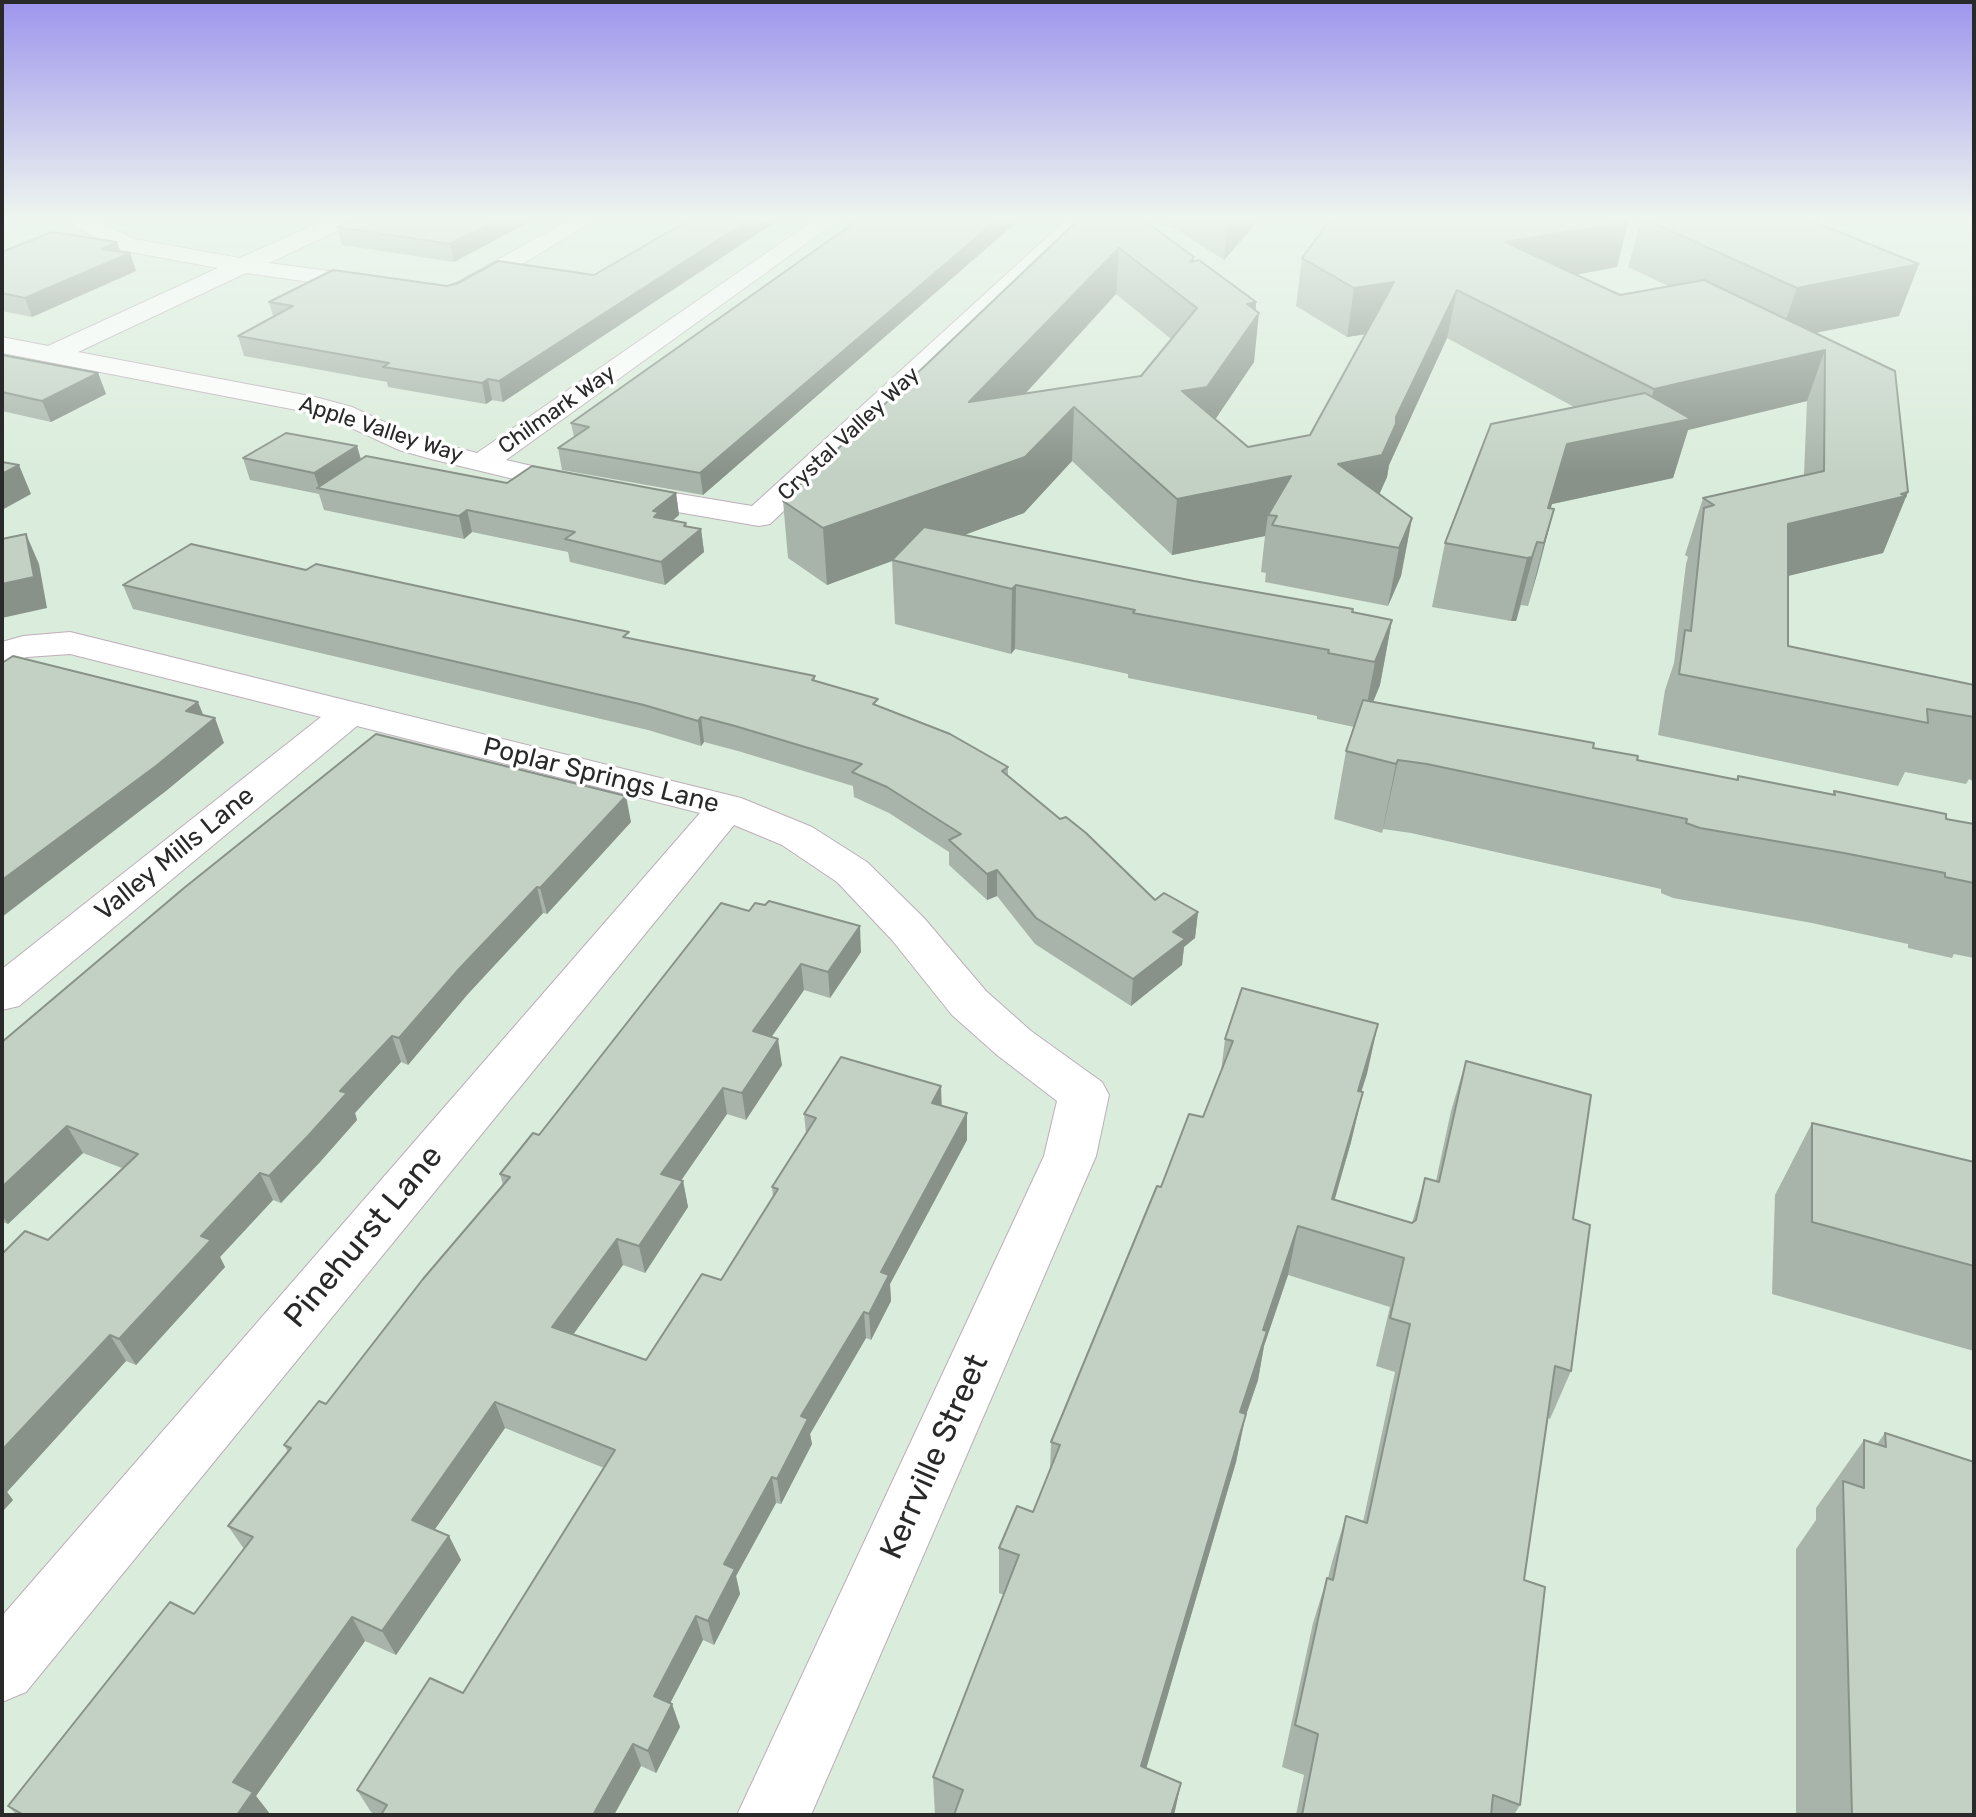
<!DOCTYPE html>
<html>
<head>
<meta charset="utf-8">
<style>
	body { margin:0 }
	#map { position:relative; width:1976px; height:1817px; overflow:hidden; background:#daecdb; font-family:Rubik,sans-serif }
	canvas { display:block }
	.frame { position:absolute; inset:0; border:4px solid #292929; pointer-events:none }
</style>
</head>
<body>
<div id="map">
<canvas width="1976" height="1817"></canvas>
<div class="frame"></div>
</div>
<script>
const ctx = document.querySelector('canvas').getContext('2d');
ctx.lineJoin = 'round';
function shape(rows) {
  const path = new Path2D();
  for (const r of rows) {
    path.moveTo(r[0], r[1]);
    for (let i = 2; i < r.length; i += 2) path.lineTo(r[i], r[i + 1]);
  }
  return path;
}
function trace(path, color, width, dash) {
  ctx.strokeStyle = color;
  ctx.lineWidth = width;
  ctx.lineCap = dash ? 'butt' : 'round';
  ctx.setLineDash(dash || []);
  ctx.stroke(path);
}
function fillPath(path, color) {
  ctx.fillStyle = color;
  ctx.fill(path, 'evenodd');
}
function label(font, color, halo, rows, align = 'center') {
  ctx.font = font + ' Rubik,sans-serif';
  ctx.lineWidth = 7;
  ctx.setLineDash([]);
  ctx.textBaseline = 'middle';
  ctx.strokeStyle = halo;
  ctx.fillStyle = color;
  for (const [text, x, y, turn = 0] of rows) {
    ctx.save();
    ctx.translate(x, y);
    ctx.rotate((+turn || 0) * Math.PI / 180);
    ctx.textAlign = isNaN(turn) ? turn : align;
    if (halo) ctx.strokeText(text, 0, 0);
    ctx.fillText(text, 0, 0);
    ctx.restore();
  }
}
const minor = shape([
	[75,220,97,220,134,239,240,258,325,220,353,220,350,225,269,263,381,278,389,280,393,285,389,290,381,292,246,273,78,352,315,397,352,407,419,438,477,453,814,220,839,220,506,460,584,478,752,506,1066,220,1090,220,770,524,759,526,584,496,431,459,399,450,332,419,302,411,2,353,2,337,48,346,218,268,120,250,76,227,75,220],
	[569,220,596,220,465,298,447,298,444,293,447,288,569,220],
	[70,632,741,798,812,827,867,862,924,918,986,991,1031,1031,1102,1082,1109,1095,1096,1156,811,1815,737,1815,1044,1156,1057,1101,997,1055,952,1015,892,940,837,882,782,845,734,825,26,1692,2,1702,2,1616,700,813,357,726,19,1006,2,1010,2,969,321,717,70,654,27,657,2,665,2,642,23,636,70,632]
]);
const wall = shape([
	[352,220,533,220,454,262,342,245,337,227],
	[858,220,1019,220,703,495,562,470,558,448,574,437,571,423],
	[1078,220,1194,257,1194,261,1256,302,1254,362,1215,419,1248,447,1310,435,1366,334,1347,337,1296,306,1302,258,1628,222,1617,267,1576,275,1620,295,1668,286,1628,267,1641,220,1809,220,1899,316,1816,333,1908,492,1883,553,1788,576,1788,646,1974,685,1974,782,1969,779,1966,784,1905,772,1898,786,1658,735,1665,690,1674,663,1686,564,1688,557,1685,555,1703,498,1804,475,1807,401,1688,430,1673,478,1552,504,1550,509,1554,509,1528,606,1521,605,1516,621,1511,621,1432,607,1445,543,1574,407,1447,338,1389,465,1387,477,1379,495,1412,518,1401,576,1388,606,1265,582,1266,573,1261,572,1265,536,1172,555,1072,461,1024,513,963,535,1392,620,1380,685,1373,702,1593,748,1637,760,1736,780,1738,776,1833,795,1834,791,1946,819,1974,824,1974,958,1954,954,1952,958,1908,948,1908,944,1812,923,1673,898,1661,893,1661,889,1411,833,1383,829,1382,833,1334,819,1346,751,1354,727,1317,719,1317,716,1128,678,1128,674,1015,649,1011,654,895,624,892,561,827,585,788,558,783,501],
	[1116,294,1171,339,1141,376,1026,393],
	[1162,220,1259,220,1224,260],
	[777,221,503,402,492,400,486,404,388,387,387,382,244,356,238,336,273,316,269,302,447,286,594,275],
	[117,242,120,251,130,253,136,271,32,317,2,311,2,252],
	[2,355,98,373,106,394,51,422,2,411],
	[357,446,361,459,507,483,676,493,679,515,673,520,687,526,701,529,704,552,665,585,570,562,568,552,472,532,464,539,324,510,319,494,250,480,243,458],
	[306,570,630,639,815,676,815,681,878,706,1008,767,1008,776,1155,900,1198,912,1195,938,1184,947,1182,965,1131,1006,1035,944,997,896,987,900,949,865,949,852,889,813,854,797,853,786,738,751,704,742,701,746,648,730,133,609,123,585],
	[631,822,547,914,543,913,467,995,408,1065,401,1062,355,1113,357,1120,320,1162,281,1203,273,1200,220,1257,225,1267,136,1365,126,1361,7,1492,13,1500,2,1512,48,1240,122,1168,83,1153,8,1224,2,1222,2,1042],
	[721,903,861,952,830,998,804,990,771,1037,782,1065,746,1120,727,1114,681,1180,683,1181,688,1207,645,1273,623,1265,573,1334,646,1360,721,1280,773,1197,772,1187,806,1133,804,1114,942,1106,967,1113,967,1140,890,1284,891,1301,871,1340,866,1338,810,1434,812,1444,781,1504,776,1503,736,1576,740,1594,714,1645,703,1640,670,1703,680,1727,656,1773,641,1766,614,1815,377,1815,371,1812,357,1790,463,1693,604,1468,505,1428,435,1529,449,1536,461,1560,396,1655,365,1641,256,1796,270,1814,269,1815,17,1815,8,1806,194,1614,244,1549,228,1526,288,1452,284,1445,326,1404,503,1185,500,1174,539,1135],
	[1378,1024,1361,1092,1363,1092,1351,1142,1334,1199,1412,1223,1425,1178,1436,1181,1451,1111,1466,1061,1573,1219,1571,1371,1550,1419,1548,1418,1524,1580,1520,1805,1514,1815,1296,1815,1304,1775,1282,1767,1313,1623,1327,1578,1328,1578,1332,1562,1346,1516,1363,1522,1395,1372,1376,1366,1390,1307,1288,1275,1264,1346,1258,1380,1245,1418,1236,1462,1146,1768,1181,1783,1174,1815,935,1815,933,1777,1004,1595,999,1593,999,1548,1033,1512,1050,1470,1051,1442,1161,1187,1203,1117,1221,1072,1225,1039],
	[1812,1123,1974,1162,1974,1351,1772,1294,1775,1195],
	[1885,1433,1974,1815,1796,1815,1796,1549,1816,1520,1816,1508,1864,1440,1877,1444]
]);
const shadedWall = shape([
	[496,220,533,220,454,262,450,244],
	[749,220,777,221,503,402,499,381],
	[997,220,1019,220,703,495,700,473],
	[1231,220,1259,220,1224,260,1228,223],
	[1628,222,1617,267,1495,289,1505,242],
	[117,242,122,256,130,253,136,271,32,317,25,298,102,249],
	[1119,248,1116,294,969,455,969,402],
	[1919,264,1899,316,1779,340,1797,288],
	[1394,282,1386,331,1347,337,1354,288],
	[1457,290,1447,338,1389,465,1387,477,1372,510,1338,464,1396,417],
	[1256,302,1255,319,1259,313,1254,362,1202,439,1182,391,1247,304],
	[1825,350,1807,401,1688,430,1673,478,1552,504,1540,542,1548,508,1567,444,1642,429,1654,389],
	[98,373,106,394,51,422,42,401],
	[488,379,492,400,486,404,482,383],
	[1074,407,1072,461,1024,513,894,561,892,560,892,561,827,585,823,528],
	[357,446,363,468,319,488,314,473],
	[19,465,31,494,2,510,2,474],
	[1291,476,1277,516,1268,515,1265,536,1172,555,1177,499],
	[1908,492,1883,553,1767,581,1788,524],
	[676,493,679,515,662,530,662,535,653,511],
	[1554,509,1538,571,1528,606,1544,543],
	[467,510,472,532,464,539,459,516],
	[1412,518,1401,576,1388,606,1399,548],
	[686,523,689,540,701,529,704,552,665,585,661,562],
	[26,534,39,564,47,608,2,618,2,584],
	[1537,542,1516,621,1511,621,1527,558],
	[1016,585,1015,649,1011,654,1012,589],
	[1392,620,1380,685,1362,729,1375,662],
	[198,702,207,724,215,718,224,743,166,791,2,917,2,880,186,711],
	[701,717,704,742,701,746,698,721],
	[1398,760,1383,829,1382,833,1396,764],
	[626,796,631,822,547,914,540,888],
	[997,870,997,896,987,900,987,874],
	[537,887,543,913,467,995,408,1065,399,1038,459,969],
	[1198,912,1195,938,1184,947,1182,965,1131,1006,1133,979,1173,932],
	[860,926,861,952,830,998,828,972],
	[801,964,804,990,757,1058,753,1031],
	[1378,1024,1367,1074,1346,1140,1358,1091],
	[392,1036,401,1062,355,1113,357,1120,320,1162,281,1203,269,1176,340,1091],
	[778,1039,782,1065,746,1120,742,1093],
	[941,1086,942,1113,932,1103],
	[723,1088,727,1114,667,1201,661,1174],
	[1363,1092,1351,1142,1325,1234,1332,1199],
	[967,1113,967,1140,890,1284,891,1301,871,1340,869,1314,881,1272],
	[67,1126,83,1153,8,1224,2,1215,2,1187],
	[260,1173,273,1200,220,1257,225,1267,136,1365,119,1339,201,1236],
	[683,1181,688,1207,645,1273,639,1246],
	[1298,1226,1288,1275,1264,1346,1258,1380,1245,1418,1236,1462,1135,1807,1141,1766,1263,1330],
	[617,1239,623,1265,560,1353,552,1327],
	[864,1312,866,1338,810,1434,812,1444,781,1504,777,1479,801,1416],
	[110,1335,126,1361,7,1492,13,1500,2,1512,2,1450],
	[495,1402,505,1428,424,1545,412,1520],
	[772,1477,776,1503,736,1576,740,1594,714,1645,708,1621,724,1564],
	[449,1536,461,1560,396,1655,382,1631],
	[696,1616,703,1640,662,1719,654,1696],
	[352,1617,365,1641,256,1796,270,1814,269,1815,237,1815,233,1782],
	[672,1704,680,1727,656,1773,648,1751],
	[633,1744,641,1766,614,1815,593,1815],
	[1181,1783,1174,1815,1171,1815]
]);
const building = shape([
	[352,220,496,220,450,244,337,227,352,220],
	[689,220,749,220,499,381,488,379,482,383,383,367,389,363,238,336,293,306,269,302,333,270,447,286,458,283,498,261,594,275,689,220],
	[858,220,997,220,700,473,558,448,589,427,571,423,858,220],
	[1078,220,1144,220,1194,257,1190,262,1199,260,1256,302,1247,304,1259,313,1207,387,1182,391,1248,447,1310,435,1394,282,1354,288,1302,258,1330,220,1623,220,1628,222,1505,242,1620,295,1704,280,1895,371,1908,492,1901,494,1906,496,1788,524,1788,646,1974,685,1974,717,1927,709,1928,723,1679,674,1685,630,1691,631,1704,508,1714,505,1703,498,1824,471,1825,350,1654,389,1457,290,1396,417,1396,424,1382,455,1338,464,1412,518,1399,548,1272,525,1277,516,1268,515,1291,476,1177,499,1074,407,1025,457,823,528,783,501,1078,220],
	[1119,248,1197,308,1141,376,969,402,1119,248],
	[1647,220,1809,220,1919,264,1797,288,1647,220],
	[52,232,117,242,102,249,130,253,25,298,2,293,2,252,52,232],
	[2,355,98,373,42,401,2,392,2,355],
	[1645,393,1691,419,1567,444,1548,508,1554,509,1544,543,1537,542,1532,557,1527,558,1445,543,1491,424,1645,393],
	[286,433,357,446,314,473,243,458,286,433],
	[366,456,507,483,532,466,676,493,653,511,659,512,654,517,686,523,684,526,701,529,661,562,565,539,575,532,467,510,459,516,317,488,366,456],
	[2,462,19,465,2,474,2,462],
	[924,527,1194,581,1353,609,1352,612,1392,620,1375,662,1328,653,1329,650,1133,613,1135,610,1016,585,1012,589,892,560,924,527],
	[26,534,34,577,2,584,2,539,26,534],
	[191,544,306,570,316,564,629,632,623,637,815,676,812,680,878,699,873,704,950,734,1008,767,1002,771,1060,819,1066,817,1086,833,1155,900,1164,893,1198,912,1173,932,1185,939,1133,979,1036,918,997,870,987,874,949,840,961,834,887,787,852,772,862,764,735,726,701,717,698,721,644,705,123,585,191,544],
	[13,656,198,702,186,711,215,718,156,766,2,880,2,663,13,656],
	[1363,700,1594,743,1593,748,1638,756,1637,760,1738,780,1738,776,1835,795,1834,791,1946,814,1946,819,1974,824,1974,883,1945,877,1945,873,1844,853,1700,828,1686,823,1687,819,1427,764,1398,760,1396,764,1346,751,1363,700],
	[376,734,626,796,540,888,537,887,459,969,399,1038,392,1036,340,1091,347,1093,308,1136,269,1176,260,1173,201,1236,211,1240,119,1339,110,1335,2,1450,2,1254,25,1231,48,1240,138,1154,67,1126,2,1187,2,1042,184,888,376,734],
	[769,901,860,926,828,972,801,964,753,1031,778,1039,742,1093,723,1088,661,1174,683,1181,639,1246,617,1239,552,1327,646,1360,702,1274,721,1280,778,1189,772,1187,816,1118,804,1114,841,1057,941,1086,932,1103,967,1113,881,1272,889,1275,869,1314,864,1312,801,1416,808,1419,777,1479,772,1477,724,1564,735,1569,708,1621,696,1616,654,1696,672,1704,648,1751,633,1744,593,1815,381,1815,387,1805,357,1790,430,1678,463,1693,615,1450,495,1402,412,1520,449,1536,382,1631,352,1617,233,1782,253,1792,237,1815,24,1815,8,1806,170,1602,194,1614,253,1537,228,1526,291,1448,284,1445,319,1401,326,1404,423,1279,510,1177,500,1174,533,1133,539,1135,721,903,749,911,755,903,765,905,769,901],
	[1242,988,1378,1024,1358,1091,1363,1092,1332,1199,1412,1223,1416,1220,1425,1178,1439,1182,1466,1061,1591,1095,1573,1219,1590,1225,1571,1371,1555,1366,1524,1580,1545,1587,1520,1805,1493,1795,1491,1815,1302,1815,1318,1734,1295,1725,1327,1578,1333,1580,1346,1516,1367,1523,1410,1324,1390,1318,1404,1258,1298,1226,1263,1330,1267,1331,1240,1412,1246,1414,1141,1766,1181,1783,1171,1815,954,1815,963,1790,933,1777,1019,1555,999,1548,1017,1506,1033,1512,1060,1445,1051,1442,1157,1186,1161,1187,1189,1114,1203,1117,1233,1041,1225,1039,1242,988],
	[1812,1123,1974,1162,1974,1266,1812,1222,1812,1123],
	[1885,1433,1974,1462,1974,1815,1852,1815,1843,1481,1864,1488,1864,1440,1886,1447,1885,1433]
]);
const farStreetnames = [
	["Chilmark Way",557,410,-35],
	["Apple Valley Way",381,430,18],
	["Crystal Valley Way",849,434,-43]
];
const streetNames = [
	["Poplar Springs Lane",601,776,14],
	["Valley Mills Lane",175,854,-39]
];
const nearStreetnames = [
	["Pinehurst Lane",364,1237,-50],
	["Kerrville Street",935,1457,-66]
];
trace(minor, '#beaeb9', 2);
fillPath(minor, '#fff');
fillPath(wall, '#a8b4a9');
fillPath(shadedWall, '#889289');
fillPath(building, '#c3d1c4');
trace(building, '#889289', 2);
const sky = ctx.createLinearGradient(0, 0, 0, 474);
sky.addColorStop(0, '#9e95ed');
sky.addColorStop(0.46, '#eef6ef');
sky.addColorStop(1, '#eef6ef00');
ctx.fillStyle = sky;
ctx.fillRect(0, 0, 1976, 474);
label('22px', '#292929', '#fff', farStreetnames);
label('26px', '#292929', '#fff', streetNames);
label('32px', '#292929', '#fff', nearStreetnames);
</script>
</body>
</html>
